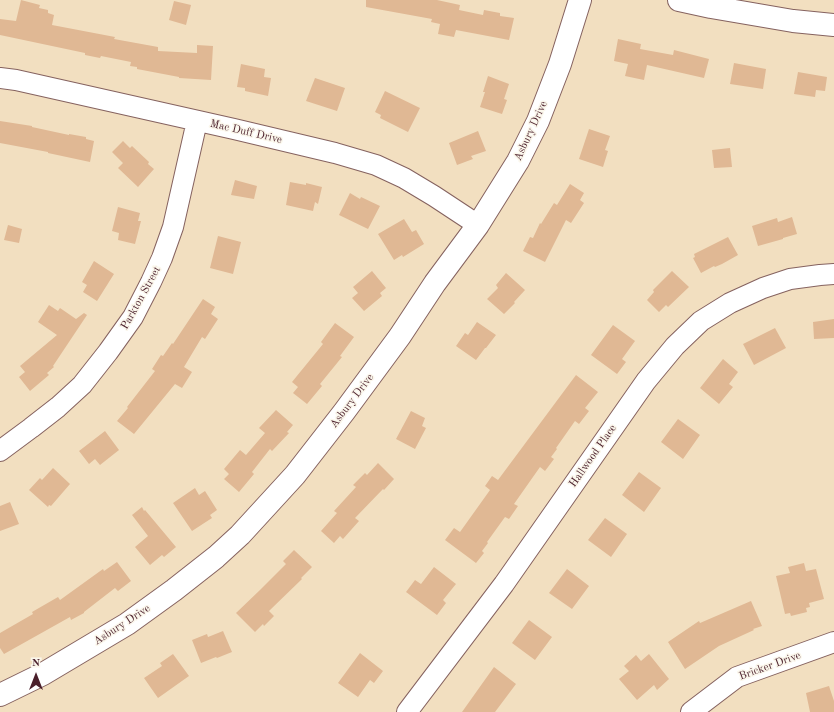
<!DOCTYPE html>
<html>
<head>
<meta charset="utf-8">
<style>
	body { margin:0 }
	#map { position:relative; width:834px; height:712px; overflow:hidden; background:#f2dfc0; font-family:"Old Standard TT",serif }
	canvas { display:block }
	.north { position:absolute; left:16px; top:656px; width:40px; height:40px; -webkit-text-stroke:3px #fbf7ec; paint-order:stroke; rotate:0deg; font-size:11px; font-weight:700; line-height:16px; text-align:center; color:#4a1f2b }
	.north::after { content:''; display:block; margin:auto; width:14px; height:18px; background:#4a1f2b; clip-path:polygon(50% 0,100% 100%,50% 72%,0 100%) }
</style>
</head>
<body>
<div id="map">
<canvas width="834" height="712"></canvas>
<div class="north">N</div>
</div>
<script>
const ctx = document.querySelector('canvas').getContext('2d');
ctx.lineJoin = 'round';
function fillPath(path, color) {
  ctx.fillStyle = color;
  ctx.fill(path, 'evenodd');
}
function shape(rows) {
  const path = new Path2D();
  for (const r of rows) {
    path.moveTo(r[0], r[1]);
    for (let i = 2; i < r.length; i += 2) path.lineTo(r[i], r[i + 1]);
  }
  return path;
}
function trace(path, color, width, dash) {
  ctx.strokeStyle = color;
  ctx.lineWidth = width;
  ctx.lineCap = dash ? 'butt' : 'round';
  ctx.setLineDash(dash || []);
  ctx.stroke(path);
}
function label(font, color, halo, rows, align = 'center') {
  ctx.font = font + ' "Old Standard TT",serif';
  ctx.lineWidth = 3;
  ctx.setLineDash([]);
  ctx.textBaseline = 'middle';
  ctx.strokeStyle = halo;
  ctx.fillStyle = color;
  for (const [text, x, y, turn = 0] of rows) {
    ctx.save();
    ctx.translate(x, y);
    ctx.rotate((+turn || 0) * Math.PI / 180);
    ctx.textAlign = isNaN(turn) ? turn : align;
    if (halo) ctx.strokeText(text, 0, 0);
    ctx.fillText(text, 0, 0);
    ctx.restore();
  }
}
const building = shape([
	[21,0,40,5,39,8,48,10,48,13,54,15,52,25,115,37,114,39,158,47,158,51,197,53,197,45,213,46,211,80,179,78,179,77,137,69,137,67,130,66,131,62,101,56,100,58,85,55,85,53,0,35,0,19,16,21],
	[366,0,437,0,460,5,459,10,483,15,484,10,500,13,500,16,514,18,509,40,456,30,454,37,438,34,440,24,431,22,432,19,366,7],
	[174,1,191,5,186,25,169,20],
	[618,39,641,44,640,49,673,55,674,50,709,59,704,78,647,65,644,80,625,76,628,64,614,61],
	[734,63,766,69,763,89,730,84],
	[241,64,265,69,264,77,271,78,268,96,245,91,245,88,237,87],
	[798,72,827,77,825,91,816,90,815,97,794,94],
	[488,76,509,84,504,99,507,100,502,114,480,107,485,92,483,92],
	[315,78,345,88,337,111,306,101],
	[385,91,420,108,408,132,380,118,381,115,375,112],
	[0,121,32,126,32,127,69,135,69,134,86,137,86,139,94,141,90,162,48,153,48,152,0,143],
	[589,129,610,136,605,150,608,151,603,167,579,159],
	[478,131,486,151,471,156,473,159,457,165,449,143],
	[123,141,130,148,132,146,149,162,148,164,154,169,138,187,118,168,123,163,112,152],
	[730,148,732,167,714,168,712,150],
	[235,180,257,186,254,199,231,195],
	[290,182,306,185,306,183,322,187,318,204,315,202,313,211,286,205],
	[570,184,584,193,580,200,584,203,571,223,566,220,545,262,523,251,530,237,533,238,540,223,541,224,554,203,557,205],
	[350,193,360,199,361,197,380,206,368,229,339,215],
	[118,207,140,213,138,221,141,221,135,244,118,240,119,233,112,231],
	[792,217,797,234,783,238,783,239,758,246,752,226,777,218,778,222],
	[404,219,412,232,416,230,424,244,403,257,402,255,394,260,378,234],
	[8,225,22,229,19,243,4,240],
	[218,236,241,242,233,274,210,268],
	[728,237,738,255,722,264,715,267,714,266,701,273,693,258,695,257,694,254],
	[94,261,114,274,97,301,83,292,87,285,82,282],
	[372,271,386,288,380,293,382,296,364,311,352,298,358,293,353,287],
	[672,271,689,287,668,307,666,305,659,312,647,300,654,292,653,290],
	[506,273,525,290,514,302,515,303,504,314,487,299,498,288,496,285],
	[203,299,215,307,211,314,218,319,205,339,202,337,184,367,192,372,182,388,175,384,134,434,117,421,128,408,127,407,155,371,152,369,161,355,163,356,172,343,173,344],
	[49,305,58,311,60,308,76,319,84,313,87,315,53,366,54,367,47,373,49,375,30,391,19,377,25,372,20,366,57,335,38,322],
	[834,319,834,338,814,339,813,322],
	[477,322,496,335,486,348,485,348,476,360,456,346,465,333,468,335],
	[335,323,354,337,340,356,342,357,320,384,322,386,307,404,293,393,298,387,292,382,323,344,321,342],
	[613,325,635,341,622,359,626,362,617,374,591,355],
	[775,328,786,348,754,365,743,344],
	[723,359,738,372,729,384,733,387,719,404,700,388],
	[576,375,598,392,585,408,589,411,579,424,575,421,556,448,557,449,551,457,554,459,545,471,540,467,514,504,518,506,509,519,505,517,487,542,488,543,482,551,484,553,476,563,445,540,454,528,460,532,490,490,485,486,492,476,498,480],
	[276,410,293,425,287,432,289,433,272,451,270,449,252,472,254,474,239,492,224,479,229,474,224,469,240,450,246,455,265,433,259,428],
	[411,411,425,418,422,426,426,428,415,449,396,439],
	[678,419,700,435,683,459,661,442],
	[105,431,119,450,100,465,95,459,89,464,79,451],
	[378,463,394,479,384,490,383,489,355,518,359,521,343,539,340,536,334,543,321,531,337,513,334,511,356,487,353,485,365,473,367,475],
	[53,468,70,484,51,506,49,505,48,507,29,490,40,478,42,480],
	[639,472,661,488,644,512,622,495],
	[195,488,199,495,205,491,217,510,210,515,212,518,192,531,173,503],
	[10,502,19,524,0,531,0,506],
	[142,507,144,511,145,510,176,547,164,557,162,555,150,565,135,547,148,536,132,515],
	[605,518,627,534,611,557,588,540],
	[294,550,312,567,301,578,302,579,269,611,274,616,264,626,263,624,255,632,236,613,260,590,286,564,283,561],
	[117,562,131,581,118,591,115,588,84,612,84,613,71,620,70,617,4,654,0,648,0,633,33,614,32,612,58,597,60,600,103,569,104,571],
	[804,563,806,571,816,569,824,599,809,603,810,607,806,608,807,612,791,616,790,613,785,614,776,576,790,573,788,567],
	[434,567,456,584,443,600,446,603,437,615,406,592,415,580,421,584],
	[567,569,589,586,572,609,549,593],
	[751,601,762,626,753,629,754,630,719,646,685,669,668,642,699,621,700,623],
	[529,620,552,637,535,660,512,643],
	[223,631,232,652,217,658,216,657,201,663,192,640,207,634,208,637],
	[360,653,383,671,374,683,370,680,358,697,338,683],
	[173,654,189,676,158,698,144,678,162,666,160,663],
	[649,654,669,679,657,690,654,685,637,700,619,679,629,671,624,666,636,655,641,661],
	[494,667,516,684,495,712,462,712],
	[829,686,834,701,834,712,810,712,806,693]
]);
const minor = shape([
	[0,78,16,80,234,129,335,153,376,165,404,178,434,196,478,225],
	[0,451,31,428,58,407,82,385,108,352,133,317,151,282,162,258,173,227,197,121],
	[407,712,504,584,646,381,675,346,701,321,730,303,763,288,790,279,820,275,834,274],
	[691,712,737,677,834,642]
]);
const tertiary = shape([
	[679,0,711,7,793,21,834,25],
	[0,695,43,674,127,624,174,590,216,557,240,535,295,475,344,412,400,336,435,283,478,225,518,161,538,121,560,64,580,0]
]);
const streetNames = [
	["Asbury Drive",531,131,-65],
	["Mac Duff Drive",246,132,13],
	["Parkton Street",141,298,-61],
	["Asbury Drive",352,401,-53],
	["Hallwood Place",593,456,-55],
	["Asbury Drive",122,625,-33],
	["Bricker Drive",770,666,-20]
];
fillPath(building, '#e0b894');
trace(minor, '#85625f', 22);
trace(tertiary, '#85625f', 24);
trace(minor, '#fff', 20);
trace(tertiary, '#fff', 22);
label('11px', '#4a1f2b', '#fbf7ec', streetNames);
</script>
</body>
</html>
